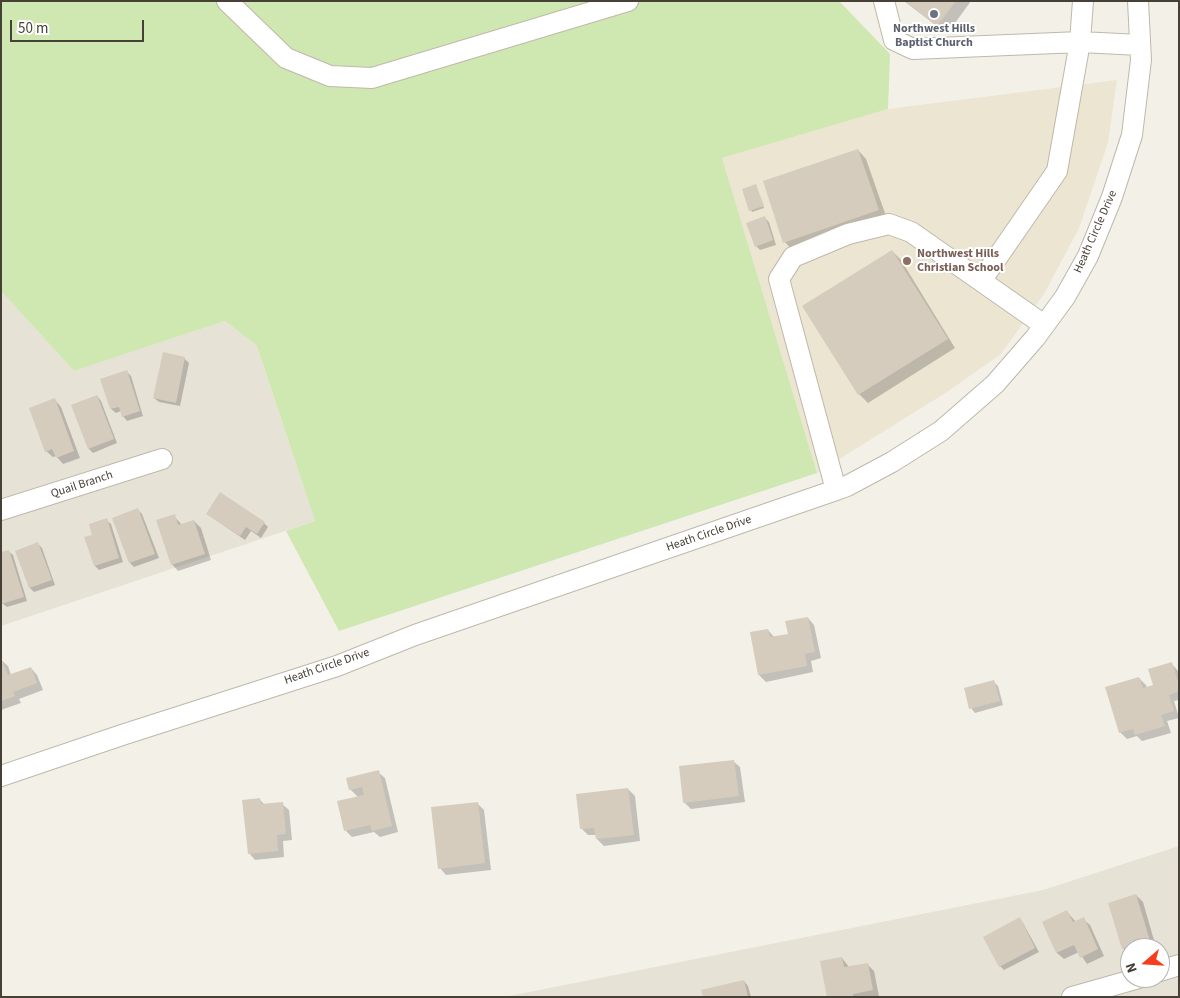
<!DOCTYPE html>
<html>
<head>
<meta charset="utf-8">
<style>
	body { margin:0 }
	#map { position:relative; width:1180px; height:998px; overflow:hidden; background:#f3f0e8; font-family:"Source Sans 3",sans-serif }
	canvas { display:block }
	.frame { position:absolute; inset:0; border:2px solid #474037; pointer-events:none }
	.north { position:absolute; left:1120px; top:938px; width:50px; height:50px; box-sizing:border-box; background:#fff; border:1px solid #b5b3af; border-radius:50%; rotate:251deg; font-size:14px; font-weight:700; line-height:20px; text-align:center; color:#474037 }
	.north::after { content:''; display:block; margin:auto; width:18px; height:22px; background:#f53e1d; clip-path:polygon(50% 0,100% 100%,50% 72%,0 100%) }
	.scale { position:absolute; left:10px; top:20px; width:134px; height:22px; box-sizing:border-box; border:2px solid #474037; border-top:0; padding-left:6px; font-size:15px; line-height:18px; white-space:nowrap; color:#474037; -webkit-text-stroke:4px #fff; paint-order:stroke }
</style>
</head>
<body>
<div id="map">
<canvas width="1180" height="998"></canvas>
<div class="frame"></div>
<div class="north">N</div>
<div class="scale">50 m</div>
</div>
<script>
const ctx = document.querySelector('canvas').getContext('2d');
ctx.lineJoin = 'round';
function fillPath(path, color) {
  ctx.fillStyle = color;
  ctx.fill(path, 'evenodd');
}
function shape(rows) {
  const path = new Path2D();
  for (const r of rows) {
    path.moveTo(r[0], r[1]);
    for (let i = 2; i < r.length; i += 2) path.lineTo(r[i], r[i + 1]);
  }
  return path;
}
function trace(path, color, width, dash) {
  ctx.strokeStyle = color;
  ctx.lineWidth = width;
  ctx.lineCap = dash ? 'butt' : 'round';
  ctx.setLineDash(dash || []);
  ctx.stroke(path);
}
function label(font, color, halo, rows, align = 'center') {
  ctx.font = font + ' "Source Sans 3",sans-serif';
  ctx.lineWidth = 4;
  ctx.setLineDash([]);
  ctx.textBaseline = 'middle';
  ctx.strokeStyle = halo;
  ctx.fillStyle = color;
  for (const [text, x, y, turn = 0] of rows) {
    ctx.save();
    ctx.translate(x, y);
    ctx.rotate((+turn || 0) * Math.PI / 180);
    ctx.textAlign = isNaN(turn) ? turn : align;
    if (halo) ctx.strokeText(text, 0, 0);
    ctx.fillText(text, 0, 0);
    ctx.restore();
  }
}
const residential = shape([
	[1,291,74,371,225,321,257,346,315,521,1,626],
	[1179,846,1179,997,504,997,1043,890],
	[1130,948,1160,948,1160,978,1130,978]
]);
const education = shape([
	[1117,80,1108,143,1079,228,1044,294,1001,354,947,392,817,473,722,158,888,109]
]);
const green = shape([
	[1,1,839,1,890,54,888,109,722,158,817,473,339,631,286,531,315,521,257,346,225,321,74,371,1,291]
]);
const shadow = shape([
	[904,1,971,1,947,34],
	[858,150,866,159,887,219,793,251,785,242],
	[756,186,764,208,752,212,751,210],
	[765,218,769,222,776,245,760,250,756,246],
	[892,251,901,260,955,348,868,403,859,394],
	[164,354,185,359,189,363,180,406,159,402,154,398],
	[127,372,131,376,143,416,127,421,123,416,121,411,116,413,111,409],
	[97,396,101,401,117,443,93,453,89,449],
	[55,400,61,407,80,458,63,464,56,456,53,457,46,451],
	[138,510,142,514,159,558,134,567,130,563,114,518],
	[207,514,264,523,268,527,261,538,251,531,245,540],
	[174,516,182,525,194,521,201,528,211,560,178,571,172,564],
	[106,520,111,524,123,562,99,570,95,566,94,535],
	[38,544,42,548,55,585,34,592,30,588,17,551],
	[8,551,13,555,27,601,7,607,2,603],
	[808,618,814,625,821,658,811,661,813,672,766,682,759,675,751,633,768,630,774,637,790,635],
	[1,660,8,666,11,675,31,668,37,675,43,690,19,699,21,703,1,710],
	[1171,663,1179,672,1179,700,1174,701,1179,718,1167,721,1171,733,1142,741,1137,736,1127,739,1120,732,1139,678,1146,685,1147,688,1155,686],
	[993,681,998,686,1003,705,975,713,971,708],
	[733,761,740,767,745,802,691,809,684,802],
	[378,772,385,778,398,832,380,837,374,832,352,837,346,831,358,797,350,789],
	[628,789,635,796,640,841,604,846,597,839,596,835,588,835,582,829],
	[260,800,265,805,282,804,289,810,292,840,283,841,284,857,255,860,249,853],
	[477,803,484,810,491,870,446,875,440,868],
	[1136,895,1143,902,1156,947,1130,948,1130,955,1123,948],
	[1067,912,1076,922,1083,919,1090,925,1104,956,1087,964,1079,952,1064,959,1057,953,1044,923],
	[1019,919,1023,923,1039,952,1004,970,1000,966],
	[842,958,849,967,867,964,874,971,879,996,828,997],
	[744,981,748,986,751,997,704,997]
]);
const building = shape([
	[905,1,956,1,937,26],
	[858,149,879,210,783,243,763,181],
	[756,184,764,206,749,211,742,189],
	[765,216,773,240,755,247,746,223],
	[892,250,948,339,858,395,802,306],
	[163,352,185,357,176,403,153,398],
	[127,370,140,411,122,417,119,407,110,409,100,379],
	[97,395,114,439,88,449,71,405],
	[55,398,74,451,56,458,52,449,45,452,29,408],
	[220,492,265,522,257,534,246,527,240,536,206,514],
	[138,508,155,554,129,563,112,518],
	[175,514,178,525,194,520,205,554,171,565,156,520],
	[107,518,119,558,94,566,84,537,92,535,89,524],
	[38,542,52,580,29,588,15,551],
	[9,550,24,597,1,604,1,552],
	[808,617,815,652,805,654,807,666,758,675,750,632,768,629,770,637,788,634,785,621],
	[1,658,8,675,31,667,37,683,13,692,15,696,1,701],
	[1172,662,1179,685,1179,691,1169,695,1174,711,1161,715,1165,726,1135,735,1133,729,1119,733,1105,687,1139,677,1143,688,1153,685,1148,669],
	[994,680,1000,701,969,709,964,688],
	[734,760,739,796,683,803,679,766],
	[379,770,392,826,372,831,370,825,344,831,337,801,364,795,362,787,349,790,346,778],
	[628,788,634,835,596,839,594,828,580,829,576,794],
	[260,798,261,804,283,802,286,834,277,835,278,851,248,854,242,800],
	[478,802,485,863,438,869,431,807],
	[1136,894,1150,941,1122,949,1108,903],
	[1067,910,1073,922,1084,917,1098,949,1080,958,1074,945,1056,953,1042,922],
	[1020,917,1035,948,999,967,983,937],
	[842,957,844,967,868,963,873,990,853,994,853,997,827,997,820,961],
	[744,980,748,997,703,997,701,990]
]);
const minor = shape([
	[227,1,286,58,330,76,372,78,628,1],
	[884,1,894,40,913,49,1080,42,1140,45],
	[981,281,1057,171,1080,42,1083,1],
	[836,490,779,279,793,257,848,234,889,224,911,232,1044,325],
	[1,510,162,459],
	[1,776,122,735,337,666,415,635,836,490,847,486,892,462,941,431,995,384,1035,338,1065,297,1088,256,1112,197,1132,135,1141,60,1138,1],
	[1160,971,1179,965],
	[1072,997,1139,978]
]);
const markers = [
	[934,14,5,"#6b7280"],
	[907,261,5,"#8d6e63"]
];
const worshipNames = [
	["Northwest Hills",934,29],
	["Baptist Church",934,43]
];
const streetNames = [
	["Heath Circle Drive",1096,232,-66],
	["Quail Branch",82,485,-18],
	["Heath Circle Drive",709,534,-19],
	["Heath Circle Drive",327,667,-19]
];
const educationNames = [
	["Northwest Hills",917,254],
	["Christian School",917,268]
];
fillPath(residential, '#e7e2d6');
fillPath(education, '#ece5d2');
fillPath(green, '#cfe7b1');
fillPath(shadow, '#0003');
fillPath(building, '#d5ccbd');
trace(minor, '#bfb8aa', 22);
trace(minor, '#fff', 20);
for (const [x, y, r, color] of markers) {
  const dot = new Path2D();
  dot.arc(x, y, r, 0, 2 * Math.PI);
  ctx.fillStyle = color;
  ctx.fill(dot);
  trace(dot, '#fff', 2);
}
label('bold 12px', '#5b616d', '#fff', worshipNames);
label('12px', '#474037', '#fff', streetNames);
label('bold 12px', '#785e54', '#fff', educationNames, 'left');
</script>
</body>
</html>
